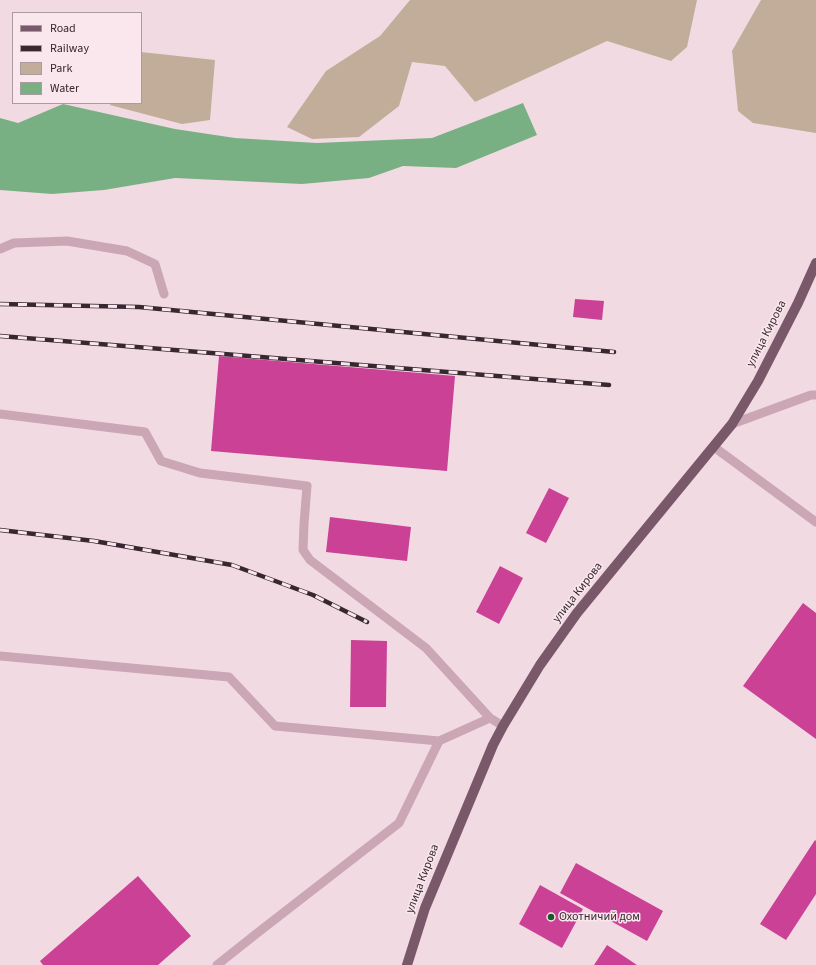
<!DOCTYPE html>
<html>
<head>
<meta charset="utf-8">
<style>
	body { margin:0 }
	#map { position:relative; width:816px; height:965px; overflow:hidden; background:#f2dae2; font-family:"Source Sans 3",sans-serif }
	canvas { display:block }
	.legend { position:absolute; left:12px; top:12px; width:130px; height:92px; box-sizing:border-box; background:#fae7ed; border:1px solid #ac9aa1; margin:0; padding:5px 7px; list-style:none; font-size:12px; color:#372730 }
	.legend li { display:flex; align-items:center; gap:8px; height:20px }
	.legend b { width:20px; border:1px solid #ac9aa1 }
</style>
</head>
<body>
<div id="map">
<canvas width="816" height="965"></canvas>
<ul class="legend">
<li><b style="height:5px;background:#795869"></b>Road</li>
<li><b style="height:5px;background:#372730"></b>Railway</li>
<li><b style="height:11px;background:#c2ad9a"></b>Park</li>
<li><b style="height:11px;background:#79b083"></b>Water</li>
</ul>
</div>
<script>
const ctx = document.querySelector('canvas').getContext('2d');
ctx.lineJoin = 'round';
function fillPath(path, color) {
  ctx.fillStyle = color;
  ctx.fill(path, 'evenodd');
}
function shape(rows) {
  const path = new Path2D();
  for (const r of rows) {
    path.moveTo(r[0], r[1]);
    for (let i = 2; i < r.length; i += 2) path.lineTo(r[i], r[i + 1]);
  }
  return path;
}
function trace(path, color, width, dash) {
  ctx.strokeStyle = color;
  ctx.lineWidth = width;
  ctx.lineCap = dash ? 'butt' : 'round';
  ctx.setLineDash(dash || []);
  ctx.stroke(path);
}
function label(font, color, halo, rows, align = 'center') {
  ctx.font = font + ' "Source Sans 3",sans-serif';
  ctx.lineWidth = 3;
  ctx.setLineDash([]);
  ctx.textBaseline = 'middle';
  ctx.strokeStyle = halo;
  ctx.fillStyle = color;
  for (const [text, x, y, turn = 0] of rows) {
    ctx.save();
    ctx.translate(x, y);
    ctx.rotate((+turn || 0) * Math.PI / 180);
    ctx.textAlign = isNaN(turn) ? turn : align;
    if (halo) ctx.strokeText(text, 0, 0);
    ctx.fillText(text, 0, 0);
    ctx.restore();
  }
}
const green = shape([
	[410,0,697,0,687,47,671,61,607,41,475,102,445,66,412,62,399,106,359,137,312,139,287,127,326,71,380,36],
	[761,0,816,0,816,133,753,123,738,111,732,51],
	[141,52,215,60,210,120,182,124,110,105,111,103,141,103]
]);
const water = shape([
	[523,103,537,135,456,168,403,166,369,178,302,184,175,178,104,190,52,194,0,190,0,118,18,123,63,104,175,129,235,138,317,143,432,138]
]);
const building = shape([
	[575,299,604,301,602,320,573,317],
	[219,356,455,376,447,471,211,451],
	[549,488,569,498,546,543,526,533],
	[330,517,411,527,407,561,326,552],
	[500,566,523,578,499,624,476,612],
	[803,603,816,613,816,739,743,686],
	[351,640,387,641,386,707,350,707],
	[815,840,816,841,816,894,786,940,760,924],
	[576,863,663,911,647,941,560,893],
	[138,876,191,936,158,965,43,965,40,961],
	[540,885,583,909,562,948,519,924],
	[607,945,637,965,594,965]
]);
const service = shape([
	[0,249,14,243,67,241,127,251,155,264,164,294],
	[0,414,145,432,161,461,200,473,307,486,304,524,303,550,310,560,426,648,490,718,503,726],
	[732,424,811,395,816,395],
	[714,447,816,522],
	[0,656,229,677,275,726,439,741,490,718],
	[217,965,256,934,399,823,439,741]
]);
const primary = shape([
	[407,965,425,908,493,745,503,726,540,665,577,613,732,424,758,381,798,303,816,263]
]);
const rail = shape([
	[0,304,139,307,614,352],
	[0,336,609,385],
	[0,530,94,541,232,565,313,595,367,622]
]);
const markers = [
	[551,917,4,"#1b5928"]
];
const streetNames = [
	["улица Кирова",767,334,-63],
	["улица Кирова",578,593,-52],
	["улица Кирова",423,879,-69]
];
const poiNames = [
	["Охотничий дом",559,917]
];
fillPath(green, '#c2ad9a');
fillPath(water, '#79b083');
fillPath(building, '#ca4196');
trace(service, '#cba6b5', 9);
trace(primary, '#795869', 10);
trace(rail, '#372730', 4.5);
trace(rail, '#fae7ed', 3, [9]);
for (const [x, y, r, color] of markers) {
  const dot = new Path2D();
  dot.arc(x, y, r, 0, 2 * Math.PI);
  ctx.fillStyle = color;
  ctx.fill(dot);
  trace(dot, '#fae7ed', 1.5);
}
label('12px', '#372730', '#fae7ed', streetNames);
label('12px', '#372730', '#fae7ed', poiNames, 'left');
</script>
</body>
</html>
